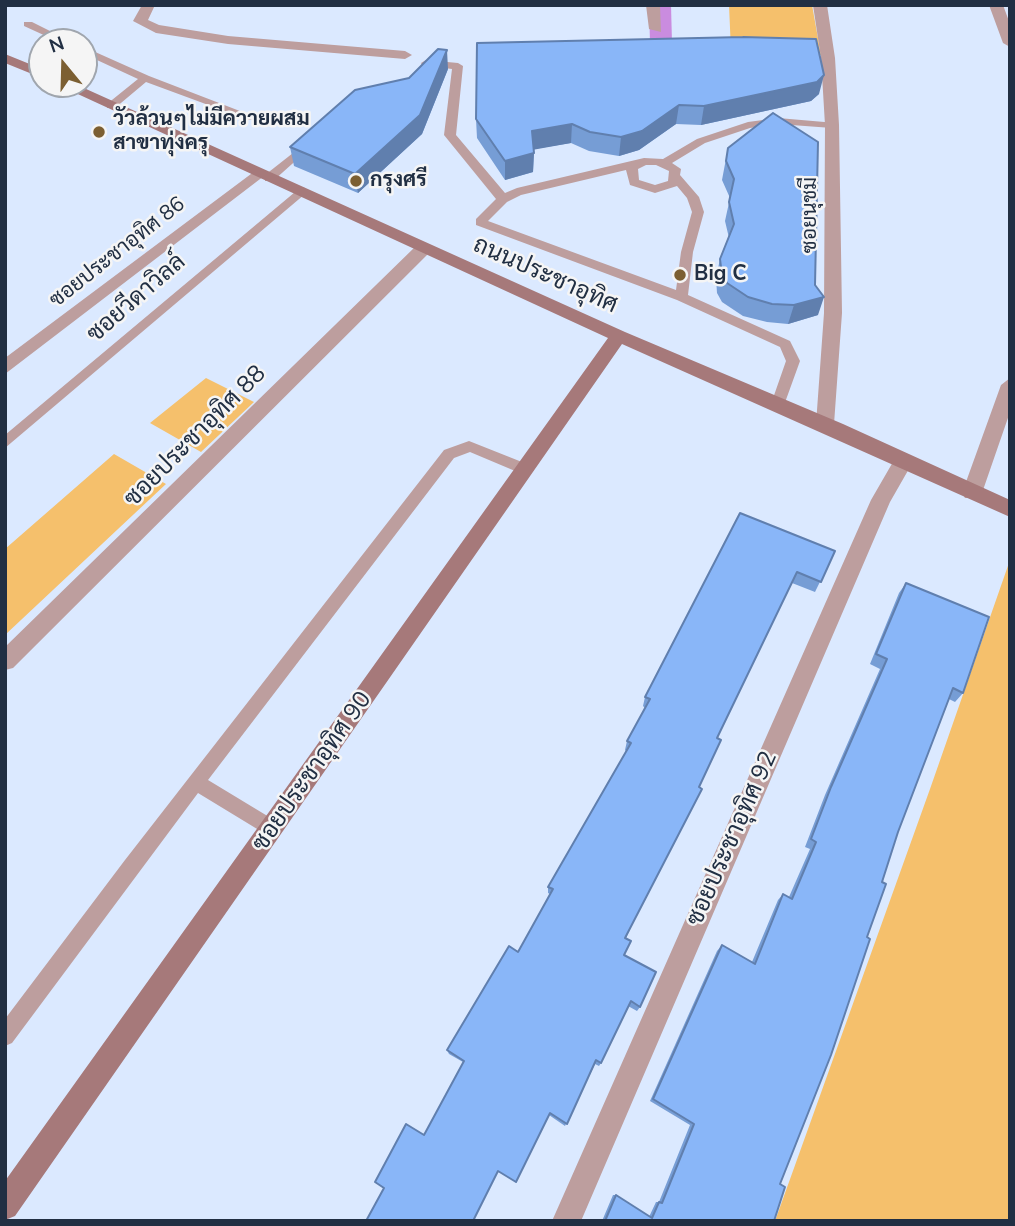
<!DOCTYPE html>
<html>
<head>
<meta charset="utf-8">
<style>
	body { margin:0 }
	#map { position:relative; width:1015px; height:1226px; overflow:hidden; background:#dbe9ff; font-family:"Nunito Sans",sans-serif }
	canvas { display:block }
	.frame { position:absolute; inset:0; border:7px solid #212f43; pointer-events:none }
	.north { position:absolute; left:28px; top:28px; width:70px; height:70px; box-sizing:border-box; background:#f5f5f5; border:2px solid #a0a6ae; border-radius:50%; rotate:341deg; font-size:19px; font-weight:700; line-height:28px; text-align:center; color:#212f43 }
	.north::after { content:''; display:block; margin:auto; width:24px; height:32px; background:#7c5f32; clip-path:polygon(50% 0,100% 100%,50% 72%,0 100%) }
</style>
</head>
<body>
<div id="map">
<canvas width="1015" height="1226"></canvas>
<div class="frame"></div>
<div class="north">N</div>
</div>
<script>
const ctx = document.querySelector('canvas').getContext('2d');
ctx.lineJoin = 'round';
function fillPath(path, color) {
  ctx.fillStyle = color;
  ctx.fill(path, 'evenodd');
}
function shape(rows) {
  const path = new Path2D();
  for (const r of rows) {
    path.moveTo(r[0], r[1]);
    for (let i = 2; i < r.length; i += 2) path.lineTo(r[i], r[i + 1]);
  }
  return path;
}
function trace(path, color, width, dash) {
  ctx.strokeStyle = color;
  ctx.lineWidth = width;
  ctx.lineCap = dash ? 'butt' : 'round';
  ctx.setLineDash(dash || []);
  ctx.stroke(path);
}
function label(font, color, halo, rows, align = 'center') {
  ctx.font = font + ' "Nunito Sans",Sarabun,sans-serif';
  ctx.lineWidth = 5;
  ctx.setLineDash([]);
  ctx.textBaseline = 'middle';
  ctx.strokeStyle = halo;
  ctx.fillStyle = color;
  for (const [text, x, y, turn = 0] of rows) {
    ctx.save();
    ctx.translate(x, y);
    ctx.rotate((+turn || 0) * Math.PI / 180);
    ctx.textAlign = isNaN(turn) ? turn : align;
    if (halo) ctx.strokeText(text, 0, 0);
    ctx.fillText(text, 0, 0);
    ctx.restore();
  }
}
const green = shape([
	[729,5,812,5,821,55,731,51],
	[206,378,254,402,201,452,150,423],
	[114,454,166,484,5,635,5,549],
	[1010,560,1010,1221,775,1221,930,789]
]);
const canal = shape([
	[649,5,671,5,672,43,669,48,661,50,650,43,649,5]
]);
const lane = shape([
	[24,22,32,22,72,42,59,42,24,26,24,22],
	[84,47,149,76,258,118,249,120,146,82,115,108,107,108,107,104,138,79,84,54,84,47],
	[426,60,458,63,463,66,456,135,505,193,517,188,644,158,663,159,697,139,748,122,778,118,836,123,838,125,832,128,778,124,750,128,705,143,672,163,681,169,680,175,699,197,704,212,693,252,688,295,790,341,800,361,783,408,778,409,771,404,786,361,780,347,677,300,476,225,476,219,496,199,444,135,452,69,422,65,421,63,426,60],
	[646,165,656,165,669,171,668,181,655,185,639,180,638,169,646,165],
	[626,170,630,185,655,193,677,186,687,198,692,212,681,252,676,290,488,221,507,202,521,195,626,170],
	[307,142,313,145,311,147,273,181,265,181,265,175,307,142],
	[301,187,305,188,305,194,5,448,5,435,301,187],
	[469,441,532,466,534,470,527,476,470,452,454,458,208,780,279,823,282,829,279,835,273,838,267,835,198,793,12,1043,5,1046,5,1019,125,860,444,450,469,441]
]);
const street = shape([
	[142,5,155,5,148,20,159,25,228,36,405,51,412,55,405,59,228,44,156,33,133,21,142,5],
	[646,5,660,5,661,32,649,29,646,5],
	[813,5,827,5,835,58,839,125,842,313,834,424,825,431,816,424,824,313,825,125,821,58,813,5],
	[989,5,1003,5,1010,24,1010,47,1003,43,989,5],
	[259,168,264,170,264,176,5,374,5,358,259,168],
	[423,244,431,249,429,253,13,668,5,670,5,647,417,245,423,244],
	[1010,378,1010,412,982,493,979,498,965,498,962,493,1001,385,1010,378],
	[904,453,914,460,890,502,581,1221,552,1221,871,500,897,455,904,453]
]);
const secondary = shape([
	[5,54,42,69,42,78,5,63,5,54],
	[56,84,75,84,625,332,843,424,1010,500,1010,517,622,344,15,1216,5,1220,5,1181,608,338,56,84]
]);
const wall = shape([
	[448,69,422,134,358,193,294,166,290,147],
	[819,94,811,101,701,125,676,124,639,150,619,156,589,151,571,143,534,149,533,172,505,180,477,138,476,119],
	[728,148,815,285,818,315,788,324,767,322,743,316,722,302,717,293,716,278,720,259,729,238,725,221,730,198,722,180],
	[740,513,835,551,815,592,792,583,717,738,626,938,624,955,640,1007,637,1011,628,1006,601,1063,599,1066,595,1064,565,1126,549,1115,498,1172,424,1135,463,1062,449,1054,447,1050,518,952,550,894,548,893,548,887,626,751,625,750,627,741,645,708,643,706,645,697],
	[906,583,963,693,955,702,949,699,898,832,882,882,867,937,780,1184,774,1221,602,1221,613,1195,616,1195,649,1217,656,1202,659,1202,690,1125,650,1101,717,951,722,945,752,962,778,900,783,894,789,897,810,849,805,847,825,795,880,669,870,664,899,593]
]);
const shadedWall = shape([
	[447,50,448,69,422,134,358,193,355,174],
	[824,75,819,94,811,101,701,125,704,106],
	[679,105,676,124,639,150,619,156,621,137],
	[572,124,571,143,532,150,532,131],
	[534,153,533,172,505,180,505,161],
	[824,297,818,315,788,324,794,305]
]);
const building = shape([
	[743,37,816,39,824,75,817,82,704,106,679,105,642,131,621,137,590,132,572,124,532,131,534,153,505,161,476,119,477,43,743,37],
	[438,49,447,50,420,115,355,174,290,147,355,90,409,78,438,49],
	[773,113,818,142,815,285,824,297,794,305,772,304,748,297,727,283,722,275,720,259,734,224,729,202,734,179,726,161,728,148,773,113],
	[740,513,835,551,821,582,797,572,717,738,721,740,699,787,702,789,625,938,631,941,624,955,656,972,640,1007,631,1001,601,1063,596,1060,567,1124,550,1113,516,1182,498,1171,473,1221,366,1221,384,1188,375,1182,406,1124,424,1135,464,1061,447,1050,509,946,518,952,553,889,548,887,631,743,627,741,650,699,645,697,740,513],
	[906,583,989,617,963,693,953,688,898,832,882,882,886,884,867,937,870,939,831,1055,780,1184,785,1187,774,1221,605,1221,616,1195,652,1218,659,1202,662,1203,694,1124,653,1099,722,945,755,964,783,894,792,899,816,842,811,839,831,787,887,659,876,654,906,583]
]);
const markers = [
	[99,132,7,"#7c5f32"],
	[356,181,7,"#7c5f32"],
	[680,275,7,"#7c5f32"]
];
const farPoinames = [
	["วัวล้วนๆไม่มีควายผสม",113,120],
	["สาขาทุ่งครุ",113,144],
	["กรุงศรี",370,181],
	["Big C",694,275]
];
const farStreetnames = [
	["ซอยนุชมี",811,215,-90],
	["ซอยประชาอุทิศ 86",118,253,-38]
];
const streetNames = [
	["ถนนประชาอุทิศ",545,276,24],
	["ซอยวีดาวิลล์",137,299,-41],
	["ซอยประชาอุทิศ 88",196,437,-45],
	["ซอยประชาอุทิศ 90",313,772,-55],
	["ซอยประชาอุทิศ 92",733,839,-66]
];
fillPath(green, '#f5c06c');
fillPath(canal, '#ca8cdf');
fillPath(lane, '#bd9e9e');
fillPath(street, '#bd9e9e');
fillPath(secondary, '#a6797a');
fillPath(wall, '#769dd5');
fillPath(shadedWall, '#607fae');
fillPath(building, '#89b6f8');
trace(building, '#607fae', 2);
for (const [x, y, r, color] of markers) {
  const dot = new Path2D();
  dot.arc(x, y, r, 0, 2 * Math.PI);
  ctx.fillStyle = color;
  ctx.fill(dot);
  trace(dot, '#f5f5f5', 2.5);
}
label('bold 21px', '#212f43', '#f5f5f5', farPoinames, 'left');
label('21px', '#212f43', '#f5f5f5', farStreetnames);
label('24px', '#212f43', '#f5f5f5', streetNames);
</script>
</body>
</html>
